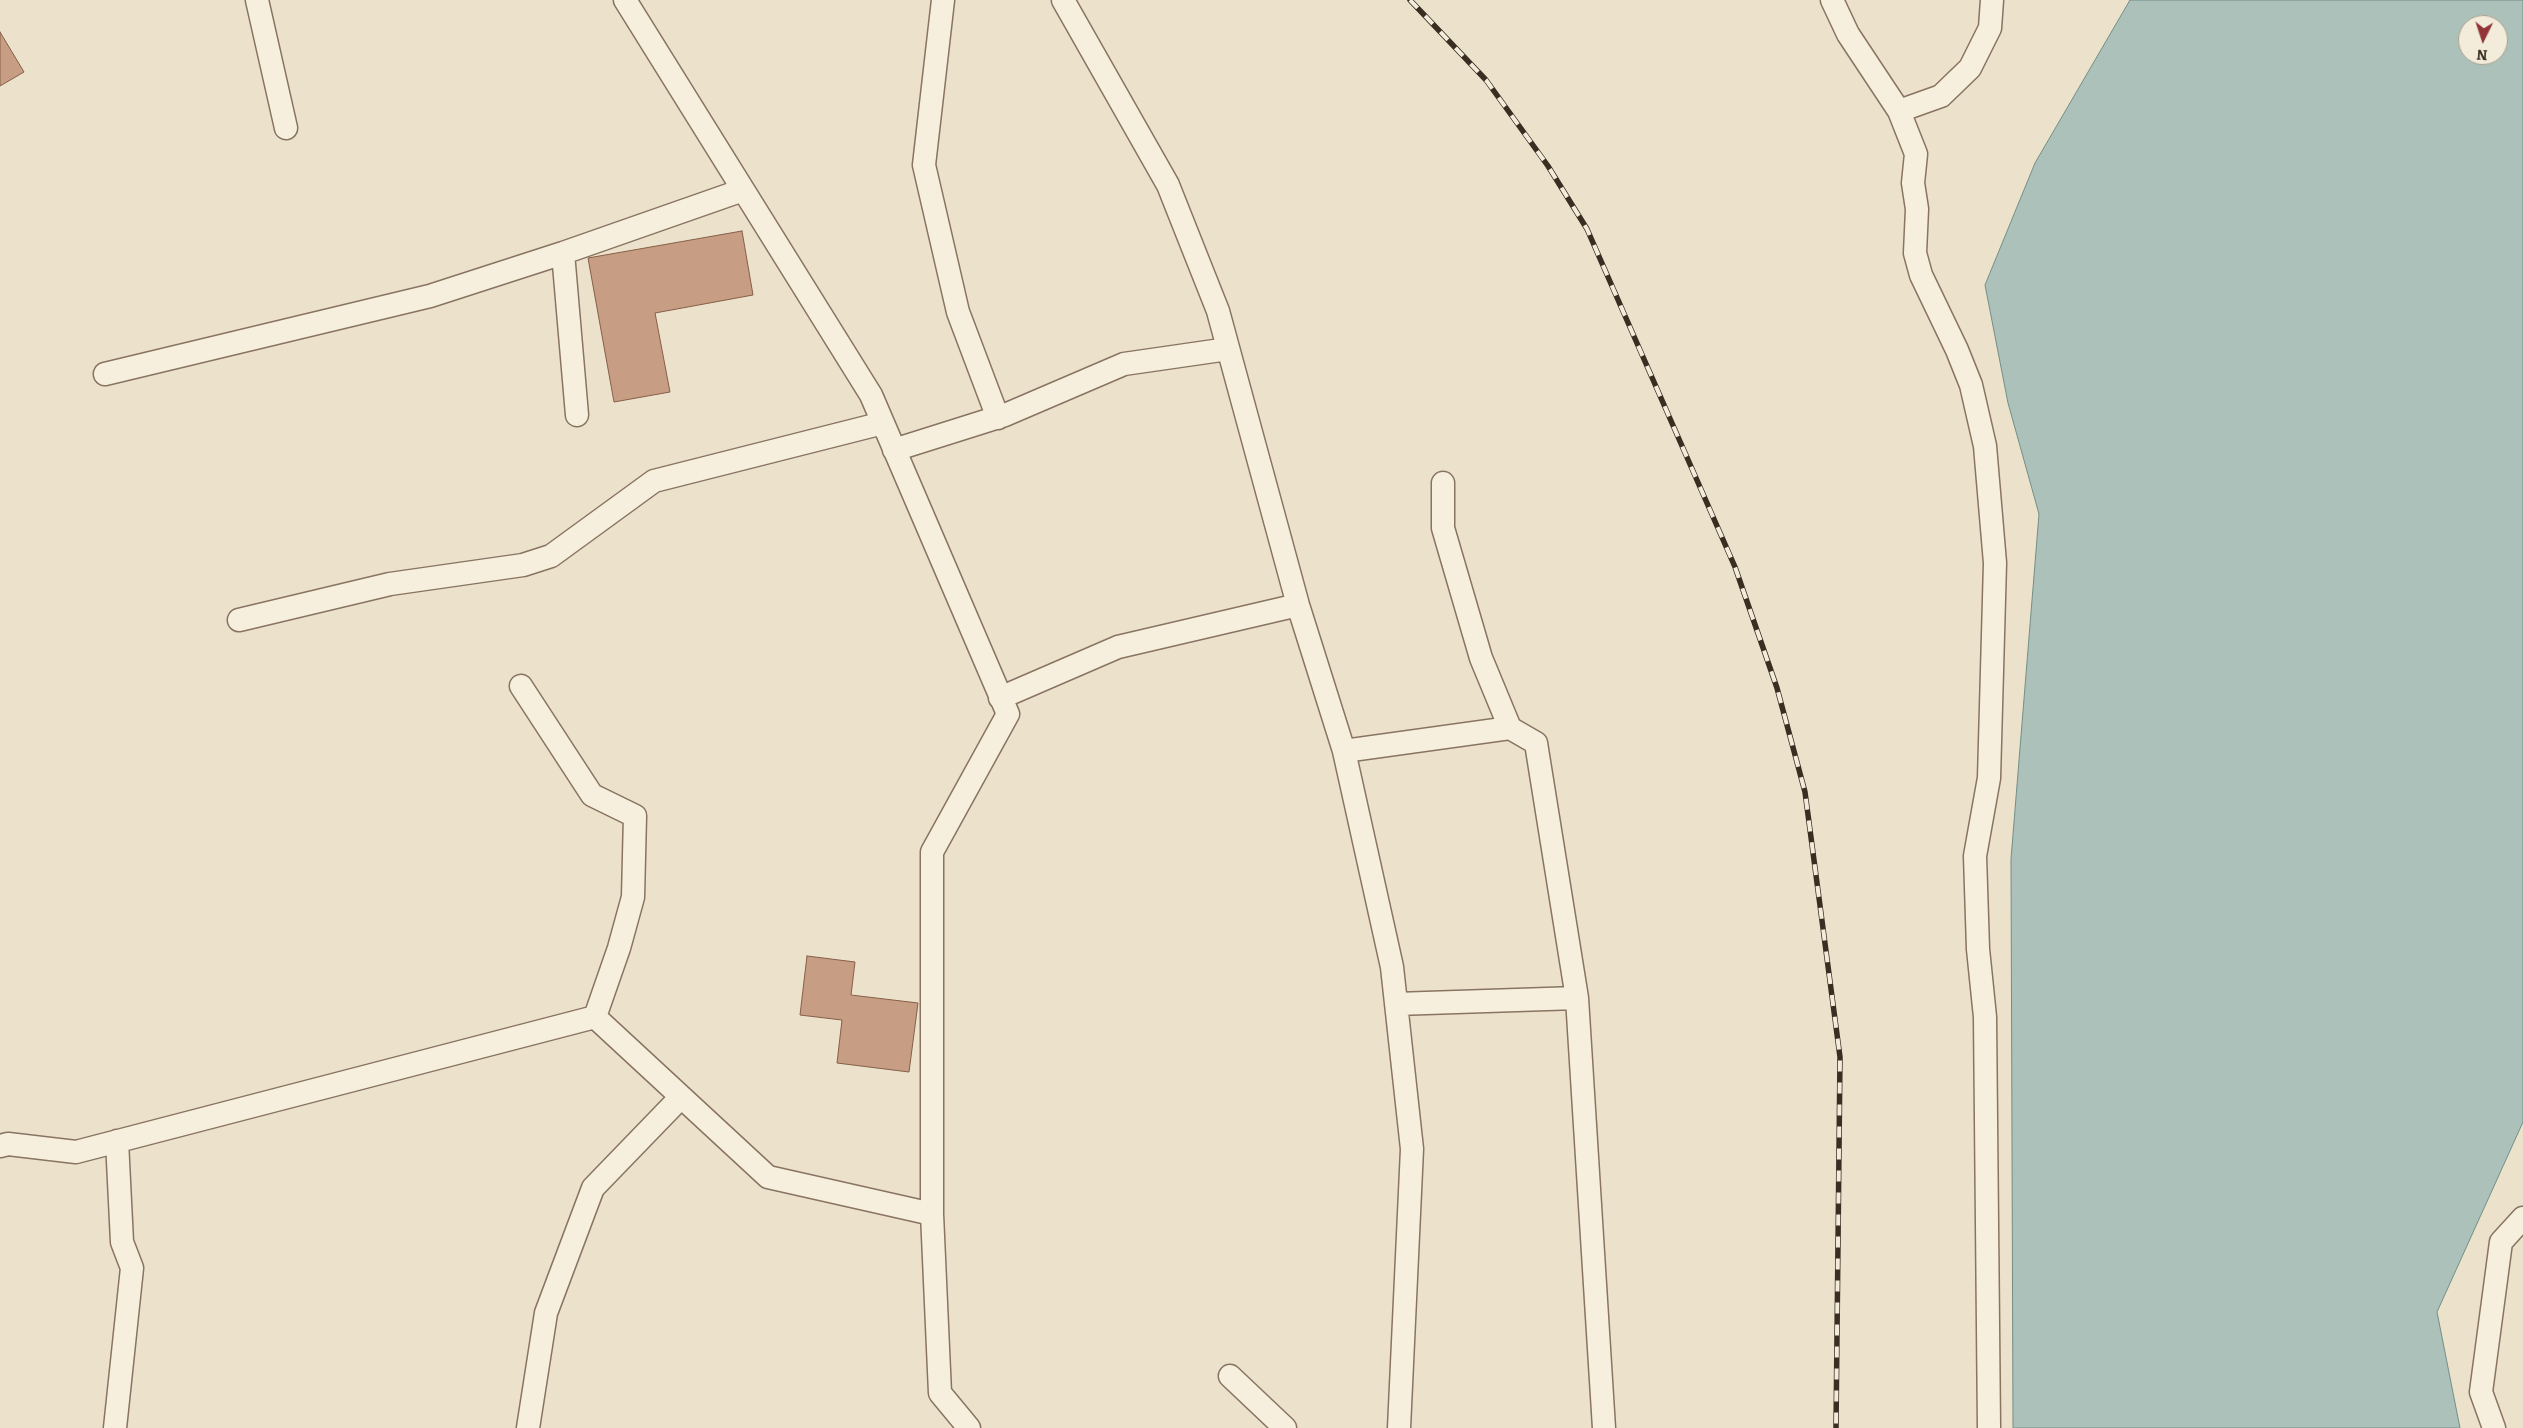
<!DOCTYPE html>
<html>
<head>
<meta charset="utf-8">
<style>
	body { margin:0 }
	#map { position:relative; width:2523px; height:1428px; overflow:hidden; background:#ece1cb; font-family:Bitter,serif }
	canvas { display:block }
	.north { position:absolute; left:2458px; top:15px; width:50px; height:50px; box-sizing:border-box; background:#f4ecda; border:1px solid #aaa090; border-radius:50%; rotate:184deg; font-size:14px; font-weight:700; line-height:20px; text-align:center; color:#3a2d22 }
	.north::after { content:''; display:block; margin:auto; width:18px; height:22px; background:#923538; clip-path:polygon(50% 0,100% 100%,50% 72%,0 100%) }
</style>
</head>
<body>
<div id="map">
<canvas width="2523" height="1428"></canvas>
<div class="north">N</div>
</div>
<script>
const ctx = document.querySelector('canvas').getContext('2d');
ctx.lineJoin = 'round';
function fillPath(path, color) {
  ctx.fillStyle = color;
  ctx.fill(path, 'evenodd');
}
function shape(rows) {
  const path = new Path2D();
  for (const r of rows) {
    path.moveTo(r[0], r[1]);
    for (let i = 2; i < r.length; i += 2) path.lineTo(r[i], r[i + 1]);
  }
  return path;
}
function trace(path, color, width, dash) {
  ctx.strokeStyle = color;
  ctx.lineWidth = width;
  ctx.lineCap = dash ? 'butt' : 'round';
  ctx.setLineDash(dash || []);
  ctx.stroke(path);
}
const water = shape([
	[2130,0,2523,0,2523,1122,2437,1312,2460,1428,2013,1428,2011,859,2039,514,2008,403,1985,285,2035,163,2130,0],
	[2468,25,2498,25,2498,55,2468,55,2468,25]
]);
const building = shape([
	[0,32,24,72,0,86,0,32],
	[742,231,753,295,655,313,670,392,614,402,588,258,742,231],
	[807,956,855,962,851,995,918,1003,909,1072,837,1063,842,1020,800,1015,807,956]
]);
const minor = shape([
	[257,0,286,128],
	[625,0,871,395,1008,714,932,852,932,1214],
	[943,0,924,165,958,312,998,418],
	[1063,0,1168,185,1218,311,1298,605,1344,751,1392,967,1412,1149,1399,1428],
	[1832,0,1848,34,1899,111,1916,154,1913,183,1917,209,1915,253,1921,275,1957,350,1971,385,1985,446,1995,563,1989,778,1975,856,1978,949,1985,1017,1989,1428],
	[1899,111,1941,96,1970,68,1990,28,1992,0],
	[563,253,577,415],
	[105,374,430,296,563,253,743,190],
	[894,450,1005,415,1124,364,1228,349],
	[1443,483,1443,528,1481,658,1510,728],
	[239,620,390,584,523,565,551,556,654,481,883,423],
	[1000,698,1118,647,1298,605],
	[1344,751,1510,728,1536,743,1577,998,1604,1428],
	[1396,1004,1577,998],
	[595,1017,768,1177,932,1214,940,1393,969,1428],
	[0,1146,8,1144,76,1152,595,1017,619,948,633,897,635,816,592,795,521,686],
	[1230,1376,1285,1428],
	[115,1428,132,1268,122,1242,117,1141],
	[528,1428,546,1313,593,1188,681,1097],
	[2494,1428,2481,1392,2501,1242,2523,1218]
]);
const rail = shape([
	[1410,0,1486,80,1548,166,1587,229,1735,567,1777,688,1805,792,1840,1057,1836,1428]
]);
fillPath(water, '#abc1ba');
trace(water, '#728f87', 1);
fillPath(building, '#c79e84');
trace(building, '#855e48', 1);
trace(minor, '#887460', 25);
trace(minor, '#f7efde', 22);
trace(rail, '#3a2d22', 5.5);
trace(rail, '#f4ecda', 4, [11]);
</script>
</body>
</html>
